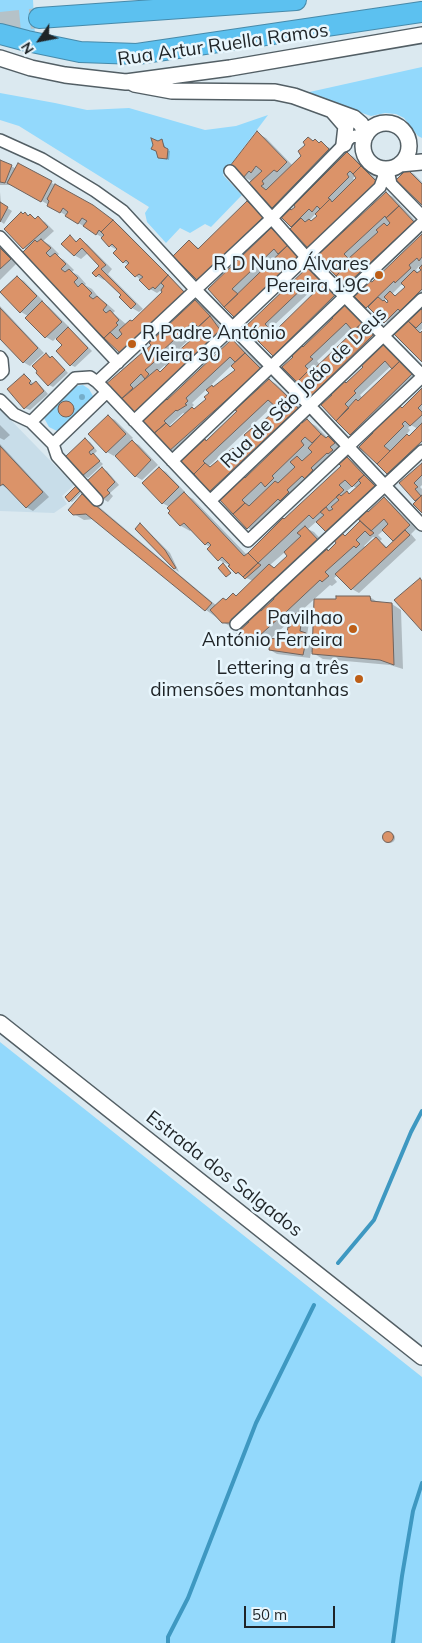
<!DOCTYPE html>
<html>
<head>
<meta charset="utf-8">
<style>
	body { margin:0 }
	#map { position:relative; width:422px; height:1643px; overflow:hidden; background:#dbe9f0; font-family:Mulish,sans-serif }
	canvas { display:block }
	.north { position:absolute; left:15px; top:15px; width:50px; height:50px; -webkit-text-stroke:4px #e8f6fd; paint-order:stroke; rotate:237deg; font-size:14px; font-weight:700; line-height:20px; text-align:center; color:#1f2427 }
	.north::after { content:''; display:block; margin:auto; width:18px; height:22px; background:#1f2427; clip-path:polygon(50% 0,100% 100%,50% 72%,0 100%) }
	.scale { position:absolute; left:244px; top:1606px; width:91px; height:22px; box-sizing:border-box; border:2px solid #1f2427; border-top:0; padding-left:6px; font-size:15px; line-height:18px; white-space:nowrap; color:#1f2427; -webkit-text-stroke:4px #e8f6fd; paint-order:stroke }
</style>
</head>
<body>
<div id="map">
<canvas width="422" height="1643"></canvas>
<div class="north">N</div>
<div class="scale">50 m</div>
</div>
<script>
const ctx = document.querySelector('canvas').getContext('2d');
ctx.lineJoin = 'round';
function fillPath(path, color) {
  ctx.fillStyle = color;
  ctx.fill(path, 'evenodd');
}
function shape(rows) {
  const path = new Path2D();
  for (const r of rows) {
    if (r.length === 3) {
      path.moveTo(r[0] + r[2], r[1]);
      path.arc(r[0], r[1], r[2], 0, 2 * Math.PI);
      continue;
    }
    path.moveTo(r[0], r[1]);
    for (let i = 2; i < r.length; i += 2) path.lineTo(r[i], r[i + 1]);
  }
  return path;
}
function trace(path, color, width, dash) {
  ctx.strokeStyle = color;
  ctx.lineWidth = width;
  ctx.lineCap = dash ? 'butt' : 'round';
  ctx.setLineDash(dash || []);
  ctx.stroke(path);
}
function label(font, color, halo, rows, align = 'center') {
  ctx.font = font + ' Mulish,sans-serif';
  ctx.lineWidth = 5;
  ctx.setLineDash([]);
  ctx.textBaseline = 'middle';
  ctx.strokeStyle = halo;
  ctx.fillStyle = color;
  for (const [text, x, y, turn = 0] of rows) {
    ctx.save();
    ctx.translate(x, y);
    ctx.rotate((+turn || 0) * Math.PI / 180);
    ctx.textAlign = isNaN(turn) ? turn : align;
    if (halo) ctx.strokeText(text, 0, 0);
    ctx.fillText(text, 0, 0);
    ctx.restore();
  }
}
const built = shape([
	[0,409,74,485,62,496,67,504,54,513,0,511]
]);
const green = shape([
	[0,0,33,0,35,36,0,24],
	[422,67,422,138,418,136,404,118,396,114,385,113,371,116,308,95,305,93],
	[0,93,55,103,87,110,129,108,205,130,236,126,268,115,223,175,242,195,211,227,205,224,190,233,180,228,166,243,147,222,145,213,149,207,19,126,0,120],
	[83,385,89,389,93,396,93,399,59,432,49,427,44,418,45,414,76,386],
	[0,1042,422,1377,422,1643,0,1643]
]);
const shadow = shape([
	[257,133,266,138,293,166,302,156,307,145,315,141,330,148,337,155,282,212,273,207,253,182,244,177],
	[162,141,167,150,170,151,169,160,159,157,158,142],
	[347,153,354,157,383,186,315,251,283,217,292,211],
	[356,176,358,178,355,181,353,178],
	[316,213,318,216,312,222,309,221],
	[0,161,17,169,19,164,100,211,120,226,190,297,128,357,6,229,25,214,45,222,54,231,43,241,50,245,59,254,57,256,64,260,74,270,72,272,78,275,86,284,85,285,92,289,100,299,106,303,115,311,113,313,127,325,133,323,163,293,160,291,157,293,150,289,127,267,129,265,123,262,117,250,110,246,103,238,49,205,13,185,0,185],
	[407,170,414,174,422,182,422,204],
	[0,192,1,204,12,211,4,224,0,221],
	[386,193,393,197,420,226,353,289,346,285,319,256],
	[247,203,257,208,271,223,208,285,189,241,200,249],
	[271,229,278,233,304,260,236,317,210,289],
	[422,236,422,269,419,266,416,270,419,273,422,270,422,300,391,326,367,307,372,283],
	[401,285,404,285,407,287,397,296,392,294],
	[387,298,390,301,388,304,384,301],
	[70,237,78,242,80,240,87,244,112,269,108,274,143,309,139,312,132,308,121,297,122,295,106,278,104,280,97,276,101,266,88,253,81,259,74,255],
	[0,246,17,263,0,280],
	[309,267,343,299,280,359,274,355,246,327],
	[314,288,317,291,275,332,271,328],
	[17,277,24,281,43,301,42,302,49,307,68,326,67,328,72,331,92,351,75,367,71,365,64,345,56,338,53,341,46,337,28,316,21,312],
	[195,302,204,307,229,336,165,399,168,401,232,341,239,345,269,374,178,456,169,451,106,385,153,345],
	[198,331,200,333,181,350,180,348],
	[165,365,166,367,161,373,158,371],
	[232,365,237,370,214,388,210,386],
	[207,389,210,393,208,399,195,410,191,408,194,405,192,403],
	[183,413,185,414,172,427,170,425],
	[0,306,44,353,30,366,23,362,0,337],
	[346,306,380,339,318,399,311,395,295,357],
	[352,328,355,331,320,365,317,361],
	[422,309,422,329,420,331,422,333,422,361,396,334],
	[385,343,420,377,357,438,350,434,333,395,343,381,347,384,365,367],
	[391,366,394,369,363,399,360,395],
	[46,354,56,360,68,373,53,387,49,385],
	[24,375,34,384,36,383,40,385,48,394,30,410,25,408],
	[269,380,276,384,305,412,217,495,210,491,183,462,207,442],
	[275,404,281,411,255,431,235,451,212,468,209,466],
	[422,390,422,452,395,477,388,473,361,447],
	[411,425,418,429,410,437,406,435,410,430,408,428],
	[82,397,3],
	[67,409,7],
	[108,416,115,420,133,438,130,440,139,445,158,465,142,480,135,476,115,455,114,456,107,452,90,434],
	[307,421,316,426,328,438,335,442,341,448,255,532,248,528,222,500,246,480],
	[0,425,10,435,4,440,0,438],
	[85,440,90,442,97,451,93,455,103,464,88,478,83,475,67,457],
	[0,444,49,497,33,511,26,507,8,489,0,484],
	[347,458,356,463,381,491,333,535,327,531,317,521,308,529,314,532,328,547,325,549,329,552,346,537,365,525,369,513,384,499,391,503,416,529,411,534,416,540,359,593,352,589,338,575,334,578,337,582,332,586,330,585,300,612,310,617,307,635,312,639,310,645,314,647,337,600,370,597,379,603,392,604,401,610,403,669,390,665,323,659,311,652,310,658,277,654,270,650,289,642,292,623,289,622,268,641,266,640,256,649,247,644,251,623,248,620,233,628,223,622,206,610,94,519,84,520,74,514,82,495,91,500,175,571,176,569,136,529,140,525,145,528,170,553,179,572,176,570,175,571,217,606,237,597,253,581,236,573,229,565,219,560,208,549,210,547,205,544,191,530,190,531,181,526,169,513,172,511,170,507,162,503,159,468,166,472,185,492,183,493,193,499,247,555,342,466],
	[353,486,357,488,350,494,347,491],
	[384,530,395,541,388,548,380,541,382,539,378,535],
	[373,537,376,538,366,548,364,546],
	[285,552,288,556,275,568,270,565],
	[319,552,323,554,309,567,305,565],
	[273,596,276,599,261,612,258,610],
	[422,464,422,485,420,487,422,489,422,511,417,502,401,483],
	[102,469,107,471,119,485,110,493,113,496,108,502,103,499,88,482],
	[78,489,81,493,72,502,70,501],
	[390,838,5]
]);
const stream = shape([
	[338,1263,374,1220,411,1132,422,1111],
	[168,1643,168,1637,188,1598,256,1423,314,1305],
	[393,1643,402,1576,413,1511,422,1483]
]);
const building = shape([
	[257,131,287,162,277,172,274,170,262,181,264,184,261,186,266,190,301,156,298,151,305,145,303,142,308,137,313,141,315,139,319,143,321,141,329,149,272,208,249,183,262,171,256,166,251,173,249,171,243,178,230,166,257,131],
	[151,138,158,141,162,139,164,147,168,149,167,159,158,158,156,151,151,149,153,145,151,138],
	[347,152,361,166,353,174,350,171,347,174,349,177,328,198,330,199,320,209,317,206,312,212,309,209,291,227,281,217,290,209,291,210,295,207,294,205,347,152],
	[0,160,12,165,5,183,0,182,0,160],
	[18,163,52,181,41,202,7,183,18,163],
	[361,166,377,182,308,248,290,229,301,218,305,222,309,219,311,221,317,216,315,214,330,199,332,202,356,178,353,174,361,166],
	[407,169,422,184,422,205,396,180,407,169],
	[55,184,93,205,113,220,101,232,99,230,96,235,83,226,87,221,82,218,78,224,65,216,68,212,63,208,60,213,47,206,49,201,47,199,55,184],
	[386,192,399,206,386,218,385,216,344,254,351,261,336,276,317,256,386,192],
	[247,201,263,217,198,281,173,256,189,240,198,249,247,201],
	[0,202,8,207,0,222,0,202],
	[399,206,414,222,345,286,336,276,351,261,348,259,378,232,376,230,384,223,387,226,390,223,386,218,399,206],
	[21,212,23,214,25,212,28,216,30,214,35,219,38,216,48,227,23,249,4,229,21,212],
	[113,220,168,275,155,289,153,287,149,290,139,280,143,277,139,274,135,277,125,267,129,263,126,260,123,263,113,253,117,249,112,244,109,247,101,238,104,235,101,232,113,220],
	[271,228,288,245,278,254,274,249,232,289,238,294,224,307,208,289,271,228],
	[422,234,422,257,419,261,417,258,409,265,411,268,395,283,394,281,366,308,354,296,370,281,372,282,422,234],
	[70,235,76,242,80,238,106,265,101,269,136,304,131,309,119,297,121,295,99,274,96,277,92,273,99,266,82,248,74,256,61,244,70,235],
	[41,239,51,248,46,253,50,257,55,253,66,264,61,269,65,272,69,269,78,278,74,282,78,287,82,283,92,293,89,296,93,299,97,296,107,305,103,310,106,313,110,310,119,320,116,323,118,325,104,338,21,254,35,240,37,242,41,239],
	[288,245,298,256,235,318,224,307,288,245],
	[0,248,11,259,0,269,0,248],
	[422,265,422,289,400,311,398,309,384,323,368,307,378,297,383,301,384,300,387,303,388,301,384,297,390,291,395,296,405,287,401,283,414,270,417,273,421,270,419,268,422,265],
	[309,266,325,282,315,291,308,283,265,324,271,330,259,342,245,327,309,266],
	[168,275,184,292,121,354,104,338,110,332,117,339,122,334,119,330,130,320,132,321,162,292,161,290,164,286,161,283,168,275],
	[17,276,37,296,20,313,0,292,17,276],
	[325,282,336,294,273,356,259,342,271,330,273,333,325,282],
	[195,300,210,316,198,327,193,322,159,354,161,356,145,370,149,374,145,379,141,374,130,385,133,388,119,401,105,385,151,345,149,343,195,300],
	[42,301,62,322,45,338,25,318,42,301],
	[346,304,363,322,353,331,346,323,310,357,313,359,305,366,309,370,297,382,282,367,293,357,291,355,301,345,303,347,333,318,332,317,346,304],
	[0,308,38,348,23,363,0,339,0,308],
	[421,309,422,310,422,322,416,328,408,321,421,309],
	[210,316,221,331,134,416,119,401,157,369,160,372,170,362,168,360,199,333,195,330,210,316],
	[408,321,420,333,422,331,422,362,394,334,408,321],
	[363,322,374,334,311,396,297,382,309,370,310,373,363,322],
	[68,327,88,348,70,366,56,351,62,345,56,339,68,327],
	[232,339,245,353,235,362,230,357,186,398,188,401,185,404,187,405,177,411,176,410,164,421,166,423,152,435,141,422,166,399,167,400,232,339],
	[385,342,402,359,392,369,385,361,354,391,356,393,345,404,349,408,336,421,321,405,332,395,330,393,343,380,346,383,363,367,361,365,385,342],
	[46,353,50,358,52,356,65,370,48,386,36,373,37,371,32,366,46,353],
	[245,353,261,369,168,452,152,435,166,423,170,427,192,407,194,409,206,399,204,397,209,393,206,390,212,385,213,387,235,370,231,366,245,353],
	[402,359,414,372,350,435,336,421,356,399,358,401,402,359],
	[24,374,31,381,29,383,31,385,36,381,44,391,24,409,7,389,24,374],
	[269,379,287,396,276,407,268,400,203,461,205,463,194,474,181,461,205,439,206,441,237,411,235,410,269,379],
	[422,388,422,404,418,408,422,412,422,415,410,426,405,421,402,424,404,426,384,446,390,451,377,464,359,447,373,433,372,431,399,405,402,408,422,388],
	[287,396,298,408,209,492,194,474,205,463,210,467,233,448,235,450,247,439,244,435,252,428,254,430,274,411,276,413,279,411,276,407,287,396],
	[66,409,8],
	[108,415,126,434,106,453,88,434,108,415],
	[307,419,321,434,312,443,305,437,301,441,304,445,272,476,274,478,265,487,261,482,242,500,245,503,233,514,220,500,244,477,245,478,300,425,298,424,300,421,302,423,307,419],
	[422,423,422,441,387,474,377,464,407,434,409,436,422,423],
	[321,434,326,438,328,436,335,443,330,447,333,450,328,454,327,453,311,468,313,470,305,479,302,476,287,490,289,492,280,501,278,499,247,529,233,514,245,503,249,506,275,481,278,483,295,467,290,462,297,456,302,461,312,452,308,448,321,434],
	[85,438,94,448,89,452,91,455,93,453,100,461,82,476,65,457,85,438],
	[132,440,151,460,135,477,115,456,132,440],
	[0,446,43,492,26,508,3,484,0,486,0,446],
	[347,457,364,475,352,487,345,480,339,485,344,490,313,519,309,515,258,563,248,553,283,518,284,519,341,466,339,464,347,457],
	[422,463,422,475,414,483,418,487,415,489,421,496,415,501,399,483,422,463],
	[102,467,115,482,107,490,110,493,102,500,86,482,102,467],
	[159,467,179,487,162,504,142,483,159,467],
	[364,475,375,486,326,532,316,522,324,515,320,512,326,507,329,511,333,509,331,507,339,500,336,497,339,494,341,496,347,491,349,494,361,483,358,480,364,475],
	[76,486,80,491,69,502,65,497,76,486],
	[184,492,244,556,248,553,258,563,243,577,238,572,236,574,228,566,230,565,222,557,218,561,207,549,211,545,208,542,205,545,184,523,180,526,168,513,170,511,167,508,184,492],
	[82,494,212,603,205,611,86,514,73,515,68,510,82,494],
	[422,495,422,513,413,504,422,495],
	[384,497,410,525,393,541,382,530,388,524,384,519,371,531,357,518,366,509,368,512,384,497],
	[360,521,374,533,370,536,365,531,356,540,360,544,356,548,354,546,325,572,329,576,322,582,320,580,286,612,288,614,282,619,280,617,258,637,257,636,246,645,236,634,249,622,247,621,259,610,261,611,274,599,273,597,307,565,308,566,327,549,328,551,336,543,334,540,342,533,345,536,360,521],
	[140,523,165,550,176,568,174,569,135,529,140,523],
	[305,526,319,541,311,549,310,548,230,623,222,623,210,610,223,598,226,600,233,593,236,596,269,564,274,568,287,556,284,552,301,536,297,533,305,526],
	[405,530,410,535,351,590,335,574,376,537,386,548,405,530],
	[223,563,231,573,226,577,218,568,223,563],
	[258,563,261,565,245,579,243,577,258,563],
	[420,578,422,581,422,631,394,600,420,578],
	[336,596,370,596,371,601,392,603,394,665,380,660,312,654,314,599,336,599,336,596],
	[300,611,303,612,300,631,306,633,304,640,306,641,303,655,269,650,270,638,288,641,289,633,287,633,288,627,290,627,291,617,300,611],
	[388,837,5.5]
]);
const highwayTunnel = shape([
	[0,22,39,18]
]);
const street = shape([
	[0,140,42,159,95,191,123,211,195,289,310,406,422,525],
	[389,168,389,175,391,184,422,216],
	[230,171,306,257,422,375],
	[0,237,118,363],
	[0,357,2,360,3,371,0,374],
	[97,382,271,219,351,137,356,136,364,140],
	[107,392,53,444,31,422,75,378,90,377,97,382,107,392,248,541,422,377],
	[0,400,14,414,31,422],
	[134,421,380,187,384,176,381,168],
	[53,444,57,456,97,500],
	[172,461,422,223],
	[210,501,422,299],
	[236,624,422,451]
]);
const secondary = shape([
	[0,58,31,68,65,75,126,82,230,68,422,35],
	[134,84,172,91,275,92,294,96,354,118,361,124,366,135],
	[333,111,346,126,344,144],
	[386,146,23],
	[400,164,422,162],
	[0,1023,422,1357]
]);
const highway = shape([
	[39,18,296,0],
	[0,34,27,41,80,52,137,54,422,12]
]);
const markers = [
	[379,275,5,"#bd5e17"],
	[132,344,5,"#bd5e17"],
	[353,629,5,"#bd5e17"],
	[359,679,5,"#bd5e17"]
];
const streetNames = [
	["Rua Artur Ruella Ramos",223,45,-8],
	["Rua de São João de Deus",304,388,-44],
	["Estrada dos Salgados",224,1174,38]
];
const poiNames = [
	["R D Nuno Álvares",369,264],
	["Pereira 19C",369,286],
	["R Padre António",142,333,"left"],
	["Vieira 30",142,355,"left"],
	["Pavilhao",343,618],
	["António Ferreira",343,640],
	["Lettering a três",349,668],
	["dimensões montanhas",349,690]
];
fillPath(built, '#c8dde9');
fillPath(green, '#93d9fc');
fillPath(shadow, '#0003');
trace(stream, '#3e98c1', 4);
fillPath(building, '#db9369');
trace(building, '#6f635d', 1);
trace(highwayTunnel, '#b5c2c8', 20, [20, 10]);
trace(street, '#535f65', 14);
trace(secondary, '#535f65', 18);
trace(highway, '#478aaa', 22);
trace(street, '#fff', 11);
trace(secondary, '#fff', 15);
trace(highway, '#5cc1f0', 20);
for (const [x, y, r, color] of markers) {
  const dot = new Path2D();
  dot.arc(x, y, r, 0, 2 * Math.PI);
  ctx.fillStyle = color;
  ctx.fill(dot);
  trace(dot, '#e8f6fd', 2);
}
label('19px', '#1f2427', '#e8f6fd', streetNames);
label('19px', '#1f2427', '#e8f6fd', poiNames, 'right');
</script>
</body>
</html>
